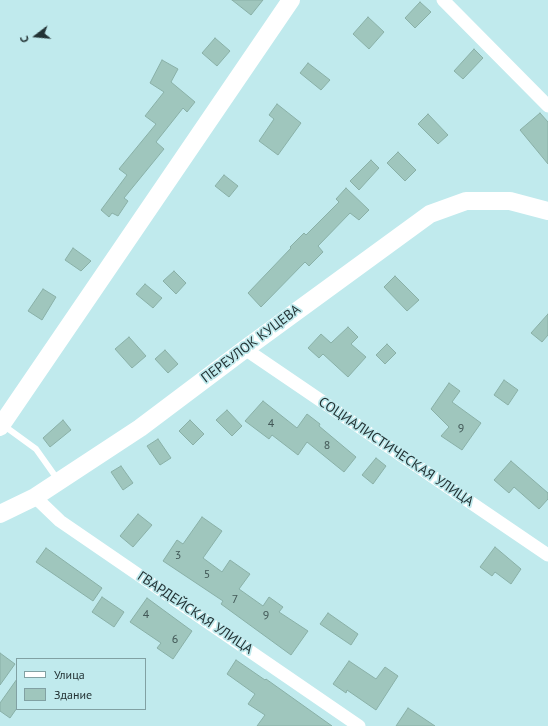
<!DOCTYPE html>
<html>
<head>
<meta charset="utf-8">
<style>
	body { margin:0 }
	#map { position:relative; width:548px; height:726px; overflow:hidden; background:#c0eaed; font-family:"PT Sans",sans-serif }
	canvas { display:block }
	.legend { position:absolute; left:16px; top:658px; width:130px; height:52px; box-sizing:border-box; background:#c0eaed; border:1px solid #81a1a3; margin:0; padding:5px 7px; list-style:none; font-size:12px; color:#233335 }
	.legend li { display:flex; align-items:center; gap:8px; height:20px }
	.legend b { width:20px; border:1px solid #81a1a3 }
	.north { position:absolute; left:16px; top:16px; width:40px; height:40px; -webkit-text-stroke:3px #c0eaed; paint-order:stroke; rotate:254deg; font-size:11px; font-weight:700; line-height:16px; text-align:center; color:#233335 }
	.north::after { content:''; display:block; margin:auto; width:14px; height:18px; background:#233335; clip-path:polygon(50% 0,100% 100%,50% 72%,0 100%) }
</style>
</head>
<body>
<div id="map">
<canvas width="548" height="726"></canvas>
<ul class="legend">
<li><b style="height:5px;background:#fff"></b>Улица</li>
<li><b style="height:11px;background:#9fc6bd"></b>Здание</li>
</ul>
<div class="north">С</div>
</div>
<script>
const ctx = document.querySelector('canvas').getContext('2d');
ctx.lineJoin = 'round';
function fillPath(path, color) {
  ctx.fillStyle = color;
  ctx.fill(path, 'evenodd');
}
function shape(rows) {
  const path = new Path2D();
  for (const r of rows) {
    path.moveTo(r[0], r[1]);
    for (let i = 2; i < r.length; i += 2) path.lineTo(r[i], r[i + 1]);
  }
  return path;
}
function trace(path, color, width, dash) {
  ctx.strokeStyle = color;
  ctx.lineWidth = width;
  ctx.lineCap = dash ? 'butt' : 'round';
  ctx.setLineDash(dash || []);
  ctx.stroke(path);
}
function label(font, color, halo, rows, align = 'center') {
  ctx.font = font + ' "PT Sans",sans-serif';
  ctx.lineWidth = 3.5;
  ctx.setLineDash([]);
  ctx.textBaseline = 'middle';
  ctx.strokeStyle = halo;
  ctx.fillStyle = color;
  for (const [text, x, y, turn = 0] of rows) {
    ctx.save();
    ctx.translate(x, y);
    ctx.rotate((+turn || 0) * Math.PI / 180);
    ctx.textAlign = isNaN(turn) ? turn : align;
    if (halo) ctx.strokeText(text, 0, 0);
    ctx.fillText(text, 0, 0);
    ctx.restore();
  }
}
const building = shape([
	[232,0,263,0,251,15,232,0],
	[420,2,431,12,415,28,405,18,420,2],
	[368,17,384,32,369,49,353,34,368,17],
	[215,38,230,51,217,66,202,53,215,38],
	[474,49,483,58,463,79,454,71,474,49],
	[162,60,178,69,171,82,195,102,187,112,183,108,156,142,164,149,124,198,128,201,118,216,112,213,109,217,101,210,127,175,119,169,156,124,145,116,164,92,150,83,162,60],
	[308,63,330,80,321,90,300,73,308,63],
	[277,104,301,123,278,155,259,141,274,119,269,115,277,104],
	[540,113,548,122,548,164,520,130,540,113],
	[428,114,448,135,438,144,418,124,428,114],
	[398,152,416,170,405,181,387,163,398,152],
	[371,160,379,168,359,190,350,181,371,160],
	[224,175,238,186,229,197,215,186,224,175],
	[346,188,369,210,359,220,350,213,318,246,323,252,309,266,305,262,261,307,248,293,291,248,290,247,304,233,306,235,339,202,336,199,346,188],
	[73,248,91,261,81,271,65,260,73,248],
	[174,271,186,283,176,294,163,281,174,271],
	[395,276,419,300,407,311,384,287,395,276],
	[145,284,162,298,153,308,136,294,145,284],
	[43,289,56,297,42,320,28,311,43,289],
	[548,314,548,335,542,342,531,333,548,314],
	[348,327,358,337,351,344,366,357,348,377,323,354,319,358,308,348,321,334,331,343,348,327],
	[129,337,146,356,132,368,115,349,129,337],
	[387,344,396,353,385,364,376,355,387,344],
	[165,350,178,364,168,373,155,359,165,350],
	[504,380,518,390,508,405,494,395,504,380],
	[449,383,460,391,452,402,481,423,462,450,441,436,449,427,431,409,449,383],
	[263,401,297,428,307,414,320,424,319,426,356,457,344,472,307,442,298,455,272,435,269,439,245,421,263,401],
	[227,410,242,426,232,436,216,420,227,410],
	[63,420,71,430,50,447,43,438,63,420],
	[190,420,204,434,193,445,179,431,190,420],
	[158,439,171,458,160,465,147,446,158,439],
	[376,458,386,466,373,484,362,475,376,458],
	[511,461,548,493,548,499,539,509,514,487,509,493,494,480,511,461],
	[121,466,133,483,123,490,111,472,121,466],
	[138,514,152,525,133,547,120,536,138,514],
	[202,517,222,531,203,558,222,572,230,560,250,574,239,589,263,606,269,597,283,607,279,612,308,631,291,655,221,604,223,601,163,561,177,540,183,544,202,517],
	[495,547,521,569,511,584,495,572,492,576,480,567,495,547],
	[46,548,102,588,93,601,36,562,46,548],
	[102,597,124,612,114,627,92,612,102,597],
	[147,598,192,631,173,659,157,648,161,643,130,622,147,598],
	[328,613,358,634,351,645,320,624,328,613],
	[0,653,15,664,0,685,0,653],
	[236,660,265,680,266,679,332,726,257,726,265,715,248,704,255,694,227,674,236,660],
	[349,661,376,679,385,667,398,676,376,710,347,690,346,693,333,684,349,661],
	[17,679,17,708,10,718,0,711,0,703,17,679],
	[408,708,435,726,396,726,408,708]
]);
const lane = shape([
	[3,425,36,449,58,480]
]);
const street = shape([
	[443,0,548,106],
	[245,349,548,555],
	[35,497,60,521,359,726]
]);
const secondary = shape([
	[0,427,291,0],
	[0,514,35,497,140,428,245,349,430,214,466,201,510,201,548,211]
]);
const numberNames = [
	["4",271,424],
	["9",461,429],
	["8",327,446],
	["3",178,556],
	["5",207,575],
	["7",235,600],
	["4",146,615],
	["9",266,616],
	["6",175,640]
];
const streetNames = [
	["ПЕРЕУЛОК КУЦЕВА",251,344,-37],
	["СОЦИАЛИСТИЧЕСКАЯ УЛИЦА",396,452,34],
	["ГВАРДЕЙСКАЯ УЛИЦА",195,613,34]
];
fillPath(building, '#9fc6bd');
trace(building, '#89b0a7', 1);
trace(lane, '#fff', 6);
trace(street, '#fff', 13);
trace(secondary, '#fff', 18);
label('12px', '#425857', null, numberNames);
label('14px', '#233335', '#c0eaed', streetNames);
</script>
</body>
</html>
